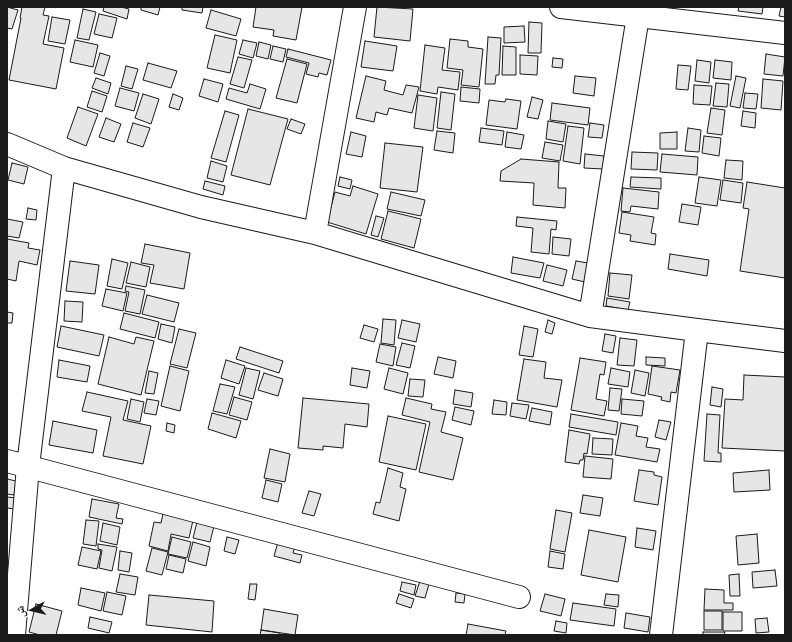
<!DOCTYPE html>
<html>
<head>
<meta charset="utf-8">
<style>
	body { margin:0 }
	#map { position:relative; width:792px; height:642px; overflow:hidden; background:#fff; font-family:Poppins,"Noto Naskh Arabic",sans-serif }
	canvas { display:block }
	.frame { position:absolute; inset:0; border:8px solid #1a1a1a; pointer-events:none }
	.north { position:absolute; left:12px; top:590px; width:40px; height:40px; -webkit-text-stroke:3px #fff; paint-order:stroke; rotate:262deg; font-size:11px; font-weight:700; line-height:16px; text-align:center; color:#1a1a1a }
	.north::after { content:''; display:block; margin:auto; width:14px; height:18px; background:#1a1a1a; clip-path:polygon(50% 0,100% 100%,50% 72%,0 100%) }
</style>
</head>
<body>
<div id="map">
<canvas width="792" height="642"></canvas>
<div class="frame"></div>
<div class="north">ش</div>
</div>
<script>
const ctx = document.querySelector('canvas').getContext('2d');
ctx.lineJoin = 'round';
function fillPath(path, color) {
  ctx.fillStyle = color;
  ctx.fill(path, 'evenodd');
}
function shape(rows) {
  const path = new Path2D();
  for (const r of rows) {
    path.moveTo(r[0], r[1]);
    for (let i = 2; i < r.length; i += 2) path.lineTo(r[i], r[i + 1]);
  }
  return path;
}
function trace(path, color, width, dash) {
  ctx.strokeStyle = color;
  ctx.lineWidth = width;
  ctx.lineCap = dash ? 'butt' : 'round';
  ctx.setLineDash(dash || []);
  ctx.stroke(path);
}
const building = shape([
	[7,7,18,10,12,29,7,28,7,7],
	[22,7,45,7,43,15,49,16,43,44,64,48,56,89,9,80,21,18,20,18,22,7],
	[104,7,121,7,129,9,127,19,103,11,104,7],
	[141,7,160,7,158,15,141,10,141,7],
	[182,7,203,7,202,13,182,10,182,7],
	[256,7,302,7,296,40,273,36,274,30,253,27,256,7],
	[377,7,413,9,410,41,374,37,377,7],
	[739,7,763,7,762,14,738,11,739,7],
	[781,7,785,7,785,17,779,16,781,7],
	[83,9,96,12,89,40,77,38,83,9],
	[211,10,241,19,236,36,206,28,211,10],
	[99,14,117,18,112,38,94,34,99,14],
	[52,17,70,20,65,44,48,41,52,17],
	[529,22,542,23,541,53,528,53,529,22],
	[524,26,525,42,504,43,504,27,524,26],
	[215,35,237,40,230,73,207,68,215,35],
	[488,37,501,38,499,75,496,75,495,84,485,84,488,37],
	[450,39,468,41,468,47,483,49,479,87,461,85,463,70,447,68,450,39],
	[75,40,98,45,93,67,70,62,75,40],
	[243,40,257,43,253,58,239,54,243,40],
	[365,41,397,46,393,71,361,67,365,41],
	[259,42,271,45,268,59,256,56,259,42],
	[425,45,445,48,442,70,460,72,458,90,438,87,437,94,420,91,425,45],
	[273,46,286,49,283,62,270,59,273,46],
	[503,46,516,47,516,75,502,75,503,46],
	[288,49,331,60,327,75,319,73,318,77,306,74,309,63,286,57,288,49],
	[100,53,110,56,104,76,94,73,100,53],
	[766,54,785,57,783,76,764,74,766,54],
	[520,55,538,56,537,75,520,74,520,55],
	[238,57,252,60,244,88,230,84,238,57],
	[553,58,563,59,562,68,552,67,553,58],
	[287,59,307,64,297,103,276,98,287,59],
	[697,60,711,62,709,83,695,81,697,60],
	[715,60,732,62,731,80,713,78,715,60],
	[148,63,177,71,171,88,143,80,148,63],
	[678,65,691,66,688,90,676,89,678,65],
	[126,66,138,69,132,89,121,86,126,66],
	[366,76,386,81,384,90,403,95,406,85,419,87,412,113,389,108,387,115,376,112,374,122,356,118,366,76],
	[575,76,596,78,594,96,573,93,575,76],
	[736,76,746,78,740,108,730,106,736,76],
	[96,78,111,83,108,94,92,88,96,78],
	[204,79,223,84,218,102,199,96,204,79],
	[763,79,783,81,781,110,761,108,763,79],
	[716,83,729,84,727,107,713,106,716,83],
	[250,84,266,89,260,109,226,99,229,88,247,93,250,84],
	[694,85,712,86,710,105,693,104,694,85],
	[461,87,480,89,479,103,460,101,461,87],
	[120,88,139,93,134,111,115,106,120,88],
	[92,91,107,96,102,112,87,107,92,91],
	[441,92,455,94,451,130,437,128,441,92],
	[745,93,758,94,756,109,743,108,745,93],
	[143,94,159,99,151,124,135,118,143,94],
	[173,94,183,98,179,110,169,107,173,94],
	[418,95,437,98,433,131,414,128,418,95],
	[532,97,543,100,538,119,527,117,532,97],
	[506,99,521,101,517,129,486,125,489,100,505,102,506,99],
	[552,103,590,108,588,125,550,120,552,103],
	[78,107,98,114,86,146,67,138,78,107],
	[711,108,725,110,722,135,707,133,711,108],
	[248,109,288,119,270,185,231,175,248,109],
	[225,111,239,115,226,162,211,158,225,111],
	[743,111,756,113,755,128,741,126,743,111],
	[106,118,121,124,114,142,99,137,106,118],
	[291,119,305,124,301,134,287,129,291,119],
	[548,121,566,124,563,142,546,139,548,121],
	[133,123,150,128,143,147,127,142,133,123],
	[590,123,604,125,602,138,588,137,590,123],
	[568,126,584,128,580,164,563,161,568,126],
	[481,128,504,131,502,145,479,142,481,128],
	[688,128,701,130,699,152,685,151,688,128],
	[437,131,455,133,453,153,434,150,437,131],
	[351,132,366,136,362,157,346,154,351,132],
	[507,132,524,135,521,149,505,147,507,132],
	[677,132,677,149,660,149,660,133,677,132],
	[704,136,721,138,719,156,702,153,704,136],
	[545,142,563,145,560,161,542,158,545,142],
	[385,143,423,147,417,192,380,188,385,143],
	[632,152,658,153,657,170,631,169,632,152],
	[585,154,604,156,603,169,584,168,585,154],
	[662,154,698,157,697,175,660,172,662,154],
	[521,159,559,162,558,188,566,188,565,208,533,205,534,183,500,181,501,171,521,159],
	[726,160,743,161,742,180,724,178,726,160],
	[211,161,227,166,223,182,207,178,211,161],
	[12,163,28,167,24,184,8,180,12,163],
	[340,177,352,180,350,189,338,186,340,177],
	[631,177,661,178,661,189,630,187,631,177],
	[699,177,721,180,717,206,695,203,699,177],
	[723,180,743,183,741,203,720,200,723,180],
	[205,181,225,186,223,195,203,189,205,181],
	[747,182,785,188,785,278,740,271,749,209,743,208,747,182],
	[353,186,378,194,366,234,327,222,335,192,350,196,353,186],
	[623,188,659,192,658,209,631,206,630,212,621,211,623,188],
	[391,192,425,200,421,216,387,209,391,192],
	[682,204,701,207,698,225,679,222,682,204],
	[28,208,37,210,36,220,26,219,28,208],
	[388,211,421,219,414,248,381,239,388,211],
	[622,212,654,217,651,233,656,234,655,245,630,241,631,235,619,233,622,212],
	[376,216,384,218,378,237,371,235,376,216],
	[517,217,557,221,556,230,551,229,549,254,531,252,533,228,516,226,517,217],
	[7,219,23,222,19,238,7,236,7,219],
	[553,237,571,239,569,256,552,254,553,237],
	[7,239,29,243,28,248,40,250,37,265,19,261,16,281,7,279,7,239],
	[145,244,190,253,184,289,150,283,154,265,141,263,145,244],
	[670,254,709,260,707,276,668,269,670,254],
	[513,257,544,263,540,278,511,273,513,257],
	[112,259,128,263,122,289,107,286,112,259],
	[70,261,99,265,95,294,66,291,70,261],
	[576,261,588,263,585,282,572,279,576,261],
	[131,262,150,267,146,287,126,283,131,262],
	[547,265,567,270,563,286,543,281,547,265],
	[610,273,632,275,629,299,608,296,610,273],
	[126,286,145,290,140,314,125,311,129,292,125,291,126,286],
	[106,289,127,293,123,311,102,306,106,289],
	[147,295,179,303,174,322,142,314,147,295],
	[607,298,630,302,628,310,606,306,607,298],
	[65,301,83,302,82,322,64,321,65,301],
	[7,312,13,313,12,323,7,323,7,312],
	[124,313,159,322,155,338,120,329,124,313],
	[383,319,396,320,394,345,381,343,383,319],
	[402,320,420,324,416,342,398,338,402,320],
	[548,320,555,323,552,334,545,332,548,320],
	[161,324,175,327,172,343,158,339,161,324],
	[364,325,378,329,374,342,360,338,364,325],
	[61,326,104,335,99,356,57,347,61,326],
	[524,326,538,329,533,357,519,355,524,326],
	[179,329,196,333,187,368,170,364,179,329],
	[605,334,616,336,613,353,602,351,605,334],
	[109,337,134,344,136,337,154,341,141,395,98,384,109,337],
	[620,338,637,340,634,366,617,365,620,338],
	[402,343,415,346,410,368,396,365,402,343],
	[380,344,396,347,393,366,376,362,380,344],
	[240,347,283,361,279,373,236,359,240,347],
	[438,357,456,361,453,378,434,374,438,357],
	[646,357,665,358,665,366,646,365,646,357],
	[580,358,606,362,604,375,600,374,596,399,607,401,604,416,571,410,580,358],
	[524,359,546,362,544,378,562,380,557,407,517,400,524,359],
	[59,360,90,366,87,382,57,377,59,360],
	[226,360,245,366,239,384,221,378,226,360],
	[170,366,189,371,180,411,161,406,170,366],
	[652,366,680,370,676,393,671,392,670,402,661,400,662,397,648,394,652,366],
	[246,368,260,371,253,399,239,395,246,368],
	[352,368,370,371,367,388,350,385,352,368],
	[389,368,408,373,403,394,384,389,389,368],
	[611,368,630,372,628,387,608,384,611,368],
	[635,370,649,373,645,396,631,393,635,370],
	[149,371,158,373,154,394,145,393,149,371],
	[264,373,283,379,278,396,258,390,264,373],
	[744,375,785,377,785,451,722,448,725,399,743,400,744,375],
	[410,379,425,380,423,397,408,396,410,379],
	[220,384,235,387,227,414,213,411,220,384],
	[712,387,723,389,721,407,710,405,712,387],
	[610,388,622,389,619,411,608,410,610,388],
	[455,390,473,393,471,407,453,404,455,390],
	[87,392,128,401,123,420,151,426,143,464,103,456,111,417,82,411,87,392],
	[234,397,252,402,247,420,229,415,234,397],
	[303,398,369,404,367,427,345,424,343,448,323,446,323,450,298,448,303,398],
	[406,398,432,404,431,409,446,412,441,432,463,438,453,480,419,472,430,422,402,415,406,398],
	[131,399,144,402,140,422,127,419,131,399],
	[147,399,159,401,156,415,144,413,147,399],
	[622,399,644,401,642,416,621,414,622,399],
	[494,400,507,402,506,415,492,414,494,400],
	[512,403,529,405,526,419,510,416,512,403],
	[455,407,474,411,471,425,452,420,455,407],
	[532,408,552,412,550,425,529,421,532,408],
	[212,413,241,421,236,438,208,429,212,413],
	[571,414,618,422,616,435,569,427,571,414],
	[707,414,720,415,718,453,721,453,721,462,704,461,707,414],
	[388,416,426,424,416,470,379,462,388,416],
	[659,420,671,422,666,440,655,437,659,420],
	[53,421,97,430,93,453,49,445,53,421],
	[167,423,175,425,174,433,166,431,167,423],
	[621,423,638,426,636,436,648,438,646,447,660,449,657,462,615,455,621,423],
	[569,430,590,434,587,454,584,453,583,460,580,460,579,464,565,462,569,430],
	[593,438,613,439,612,455,592,454,593,438],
	[270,449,290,454,285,482,264,478,270,449],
	[585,456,613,459,611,479,583,477,585,456],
	[388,468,403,473,400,487,406,489,399,521,373,514,376,502,380,503,388,468],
	[639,470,654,472,654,475,662,477,658,505,634,501,639,470],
	[769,470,770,490,734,492,733,473,769,470],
	[7,479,16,481,14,495,7,494,7,479],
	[266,480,282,484,278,502,262,498,266,480],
	[309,491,321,494,314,516,302,513,309,491],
	[583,495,603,498,600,516,580,513,583,495],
	[7,497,17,498,16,509,7,508,7,497],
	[92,499,119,504,116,518,123,519,122,524,89,517,92,499],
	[164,509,194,516,189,538,171,534,168,551,149,546,154,522,161,523,164,509],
	[556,510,572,513,565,552,550,549,556,510],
	[86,520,99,521,96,546,83,544,86,520],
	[197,522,214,526,210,542,193,538,197,522],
	[103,523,120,527,117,545,100,541,103,523],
	[637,528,656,531,653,550,635,547,637,528],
	[589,530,626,537,618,582,581,575,589,530],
	[757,534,759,563,738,565,736,536,757,534],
	[172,537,191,542,187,558,168,554,172,537],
	[227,537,239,540,235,554,224,551,227,537],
	[193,542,210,547,206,566,188,561,193,542],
	[278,542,295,547,293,553,302,555,300,563,274,556,278,542],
	[98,544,117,547,112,571,99,568,102,550,98,549,98,544],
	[82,547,101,551,97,569,78,565,82,547],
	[152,548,168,552,162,575,146,571,152,548],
	[120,551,132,553,129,572,118,570,120,551],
	[550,551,565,554,563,569,548,567,550,551],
	[169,555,186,559,183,573,166,569,169,555],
	[775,570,777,586,753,588,752,572,775,570],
	[120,574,138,577,135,595,116,592,120,574],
	[739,574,740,596,730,596,729,575,739,574],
	[420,581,429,584,425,598,415,596,420,581],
	[402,582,416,585,414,595,400,591,402,582],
	[250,584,257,584,255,600,248,599,250,584],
	[81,588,105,593,101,611,78,605,81,588],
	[705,589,724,590,724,603,733,603,733,610,704,610,705,589],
	[107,592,126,596,122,615,103,611,107,592],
	[456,593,465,594,464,603,455,602,456,593],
	[399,594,414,599,411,608,396,603,399,594],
	[545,594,565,599,561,616,540,611,545,594],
	[606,594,619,595,618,607,604,605,606,594],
	[149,595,214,601,212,632,146,625,149,595],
	[573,603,616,609,614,626,570,620,573,603],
	[36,604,62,611,56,635,40,635,29,632,36,604],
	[264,609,298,615,295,635,261,630,264,609],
	[704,611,722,611,722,630,704,630,704,611],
	[723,612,742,612,742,631,723,631,723,612],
	[626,613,650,617,648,632,624,628,626,613],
	[90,617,112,622,109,633,88,628,90,617],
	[767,618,769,632,756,633,755,619,767,618],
	[556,621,567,623,566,633,554,631,556,621],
	[468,624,506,631,505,635,466,635,468,624],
	[261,630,280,633,280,635,260,635,261,630],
	[703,632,725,632,724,635,703,635,703,632]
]);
const minor = shape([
	[561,7,785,33],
	[7,144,64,168,201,207,315,233,590,316,697,330,785,341],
	[315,233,355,7],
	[590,316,638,16],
	[7,461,519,597],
	[14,635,28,466,64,168],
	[661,635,697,330]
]);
fillPath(building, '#e6e6e6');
trace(building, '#1a1a1a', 1);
trace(minor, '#1a1a1a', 24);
trace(minor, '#fff', 22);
</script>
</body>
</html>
